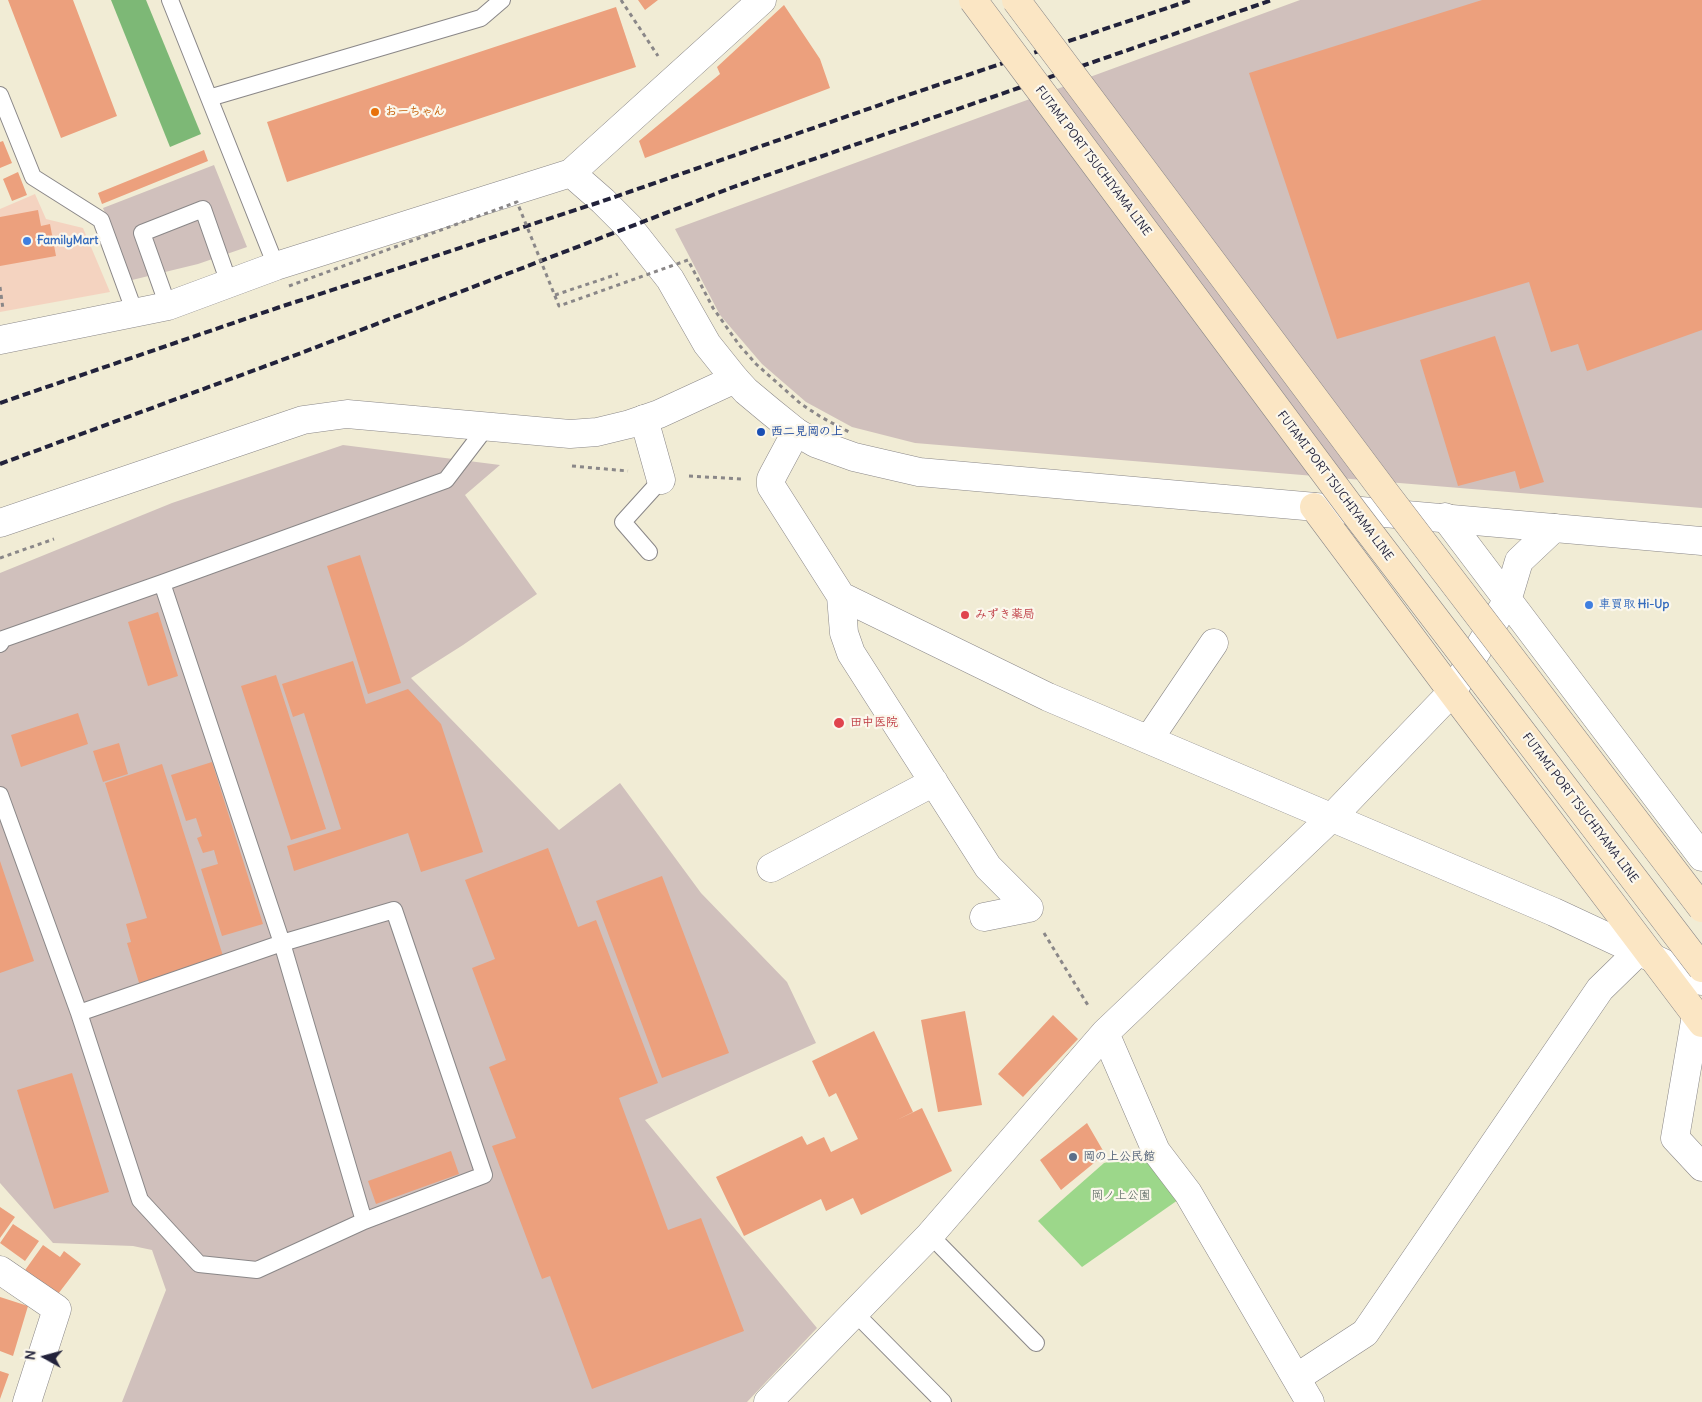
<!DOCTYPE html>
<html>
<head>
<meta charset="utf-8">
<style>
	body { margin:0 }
	#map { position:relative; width:1702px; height:1402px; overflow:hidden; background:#f1ecd5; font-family:Delius,sans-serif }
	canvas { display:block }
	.north { position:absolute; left:20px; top:1332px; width:50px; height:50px; -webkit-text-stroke:4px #fbf7ec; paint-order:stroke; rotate:277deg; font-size:14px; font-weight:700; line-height:20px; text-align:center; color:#22223b }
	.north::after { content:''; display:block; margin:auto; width:18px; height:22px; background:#22223b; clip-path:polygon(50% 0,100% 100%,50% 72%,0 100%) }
</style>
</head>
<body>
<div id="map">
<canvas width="1702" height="1402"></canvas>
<div class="north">N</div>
</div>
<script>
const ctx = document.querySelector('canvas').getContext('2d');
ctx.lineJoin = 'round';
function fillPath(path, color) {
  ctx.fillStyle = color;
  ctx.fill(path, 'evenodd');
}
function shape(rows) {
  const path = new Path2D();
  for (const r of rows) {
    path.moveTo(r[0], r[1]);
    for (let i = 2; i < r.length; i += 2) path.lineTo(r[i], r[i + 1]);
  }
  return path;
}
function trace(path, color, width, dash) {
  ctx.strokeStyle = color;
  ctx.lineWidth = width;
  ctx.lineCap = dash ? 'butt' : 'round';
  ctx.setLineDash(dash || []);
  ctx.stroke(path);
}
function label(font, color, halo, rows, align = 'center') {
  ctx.font = font + ' Delius,"Klee One",sans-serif';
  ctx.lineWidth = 4.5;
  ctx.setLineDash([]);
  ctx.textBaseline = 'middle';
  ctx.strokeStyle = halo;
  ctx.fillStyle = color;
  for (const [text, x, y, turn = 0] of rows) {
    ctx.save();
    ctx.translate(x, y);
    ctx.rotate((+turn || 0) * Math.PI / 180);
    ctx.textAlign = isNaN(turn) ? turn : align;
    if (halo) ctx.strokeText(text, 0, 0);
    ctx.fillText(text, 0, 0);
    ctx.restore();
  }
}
const built = shape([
	[35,194,46,219,83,228,110,292,0,312,0,209]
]);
const industrial = shape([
	[1300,0,1702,0,1702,508,915,443,852,427,806,402,762,364,720,315,675,229],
	[214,165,247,247,198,264,132,280,103,208],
	[343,445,500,465,465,495,537,594,463,645,411,678,559,830,620,783,701,893,787,982,816,1043,645,1120,817,1328,747,1402,122,1402,166,1290,152,1250,133,1246,53,1243,0,1183,0,573,172,503]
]);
const green = shape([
	[1156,1151,1188,1193,1082,1267,1038,1221,1104,1163]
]);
const forest = shape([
	[111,0,146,0,201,134,170,147]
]);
const building = shape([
	[8,0,73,0,117,116,61,138],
	[638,0,658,0,645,10],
	[1482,0,1702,0,1702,330,1587,371,1578,344,1551,352,1529,282,1337,339,1249,73],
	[784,5,820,59,830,88,645,158,639,141,720,74,717,67],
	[616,7,636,67,287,182,267,122],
	[3,141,12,163,0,168,0,142],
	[204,150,208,161,102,204,98,193],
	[18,172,27,195,12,201,3,179],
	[38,210,41,226,50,224,56,256,0,266,0,217],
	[1495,336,1544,482,1520,489,1515,471,1458,486,1420,360],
	[360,555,401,683,368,694,327,566],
	[158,612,178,676,148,686,128,622],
	[353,661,366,704,408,689,441,724,483,852,421,872,408,833,294,871,287,846,341,829,304,713,293,717,282,684],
	[276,675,326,829,291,840,241,686],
	[78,713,88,744,21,767,11,735],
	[119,743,128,774,103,782,93,751],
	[212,762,263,924,222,936,201,869,218,864,214,850,203,853,197,838,202,836,196,818,186,821,171,775],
	[162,764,224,959,140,986,127,943,131,942,126,924,147,918,105,783],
	[548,848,578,927,596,920,658,1083,619,1098,668,1230,701,1218,744,1331,592,1389,550,1276,542,1279,492,1146,516,1138,489,1067,506,1060,472,968,495,959,465,880],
	[0,861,34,961,0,973],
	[662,876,729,1053,662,1078,596,901],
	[965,1011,982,1105,938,1112,921,1020],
	[1053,1015,1078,1039,1023,1097,998,1074],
	[874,1031,913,1112,897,1120,922,1108,952,1171,861,1215,853,1198,826,1211,821,1199,744,1236,716,1177,802,1136,807,1145,824,1137,831,1152,858,1139,836,1093,829,1097,812,1061],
	[72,1073,109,1192,54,1209,17,1090],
	[1087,1123,1105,1154,1061,1190,1040,1160],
	[451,1151,459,1174,376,1204,368,1181],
	[0,1207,15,1217,0,1238],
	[13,1224,39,1241,25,1261,0,1243],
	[43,1245,60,1257,64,1251,81,1264,55,1298,23,1273],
	[0,1297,28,1306,13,1356,0,1351],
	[0,1371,9,1374,0,1399]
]);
const path = shape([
	[621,0,658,56],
	[0,287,3,309],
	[555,295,618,274],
	[572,466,628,471],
	[689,476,742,479],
	[0,558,54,539],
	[1044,933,1089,1007]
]);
const service = shape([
	[170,0,276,266],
	[0,95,33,177,101,220,135,313],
	[209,98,481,18,502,0],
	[168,306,142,233,203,209,229,283],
	[649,552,623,522,661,480],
	[0,644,3,639,162,583,446,480,488,425],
	[0,795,79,1013,140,1200,199,1264,257,1270,364,1221,282,943,162,583],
	[79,1013,282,943,394,910,484,1175,364,1221],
	[930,1235,1036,1343],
	[854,1312,943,1402]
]);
const minor = shape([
	[571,173,762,0],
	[0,340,168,306,276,266,571,173,603,201,629,227,670,279,707,344,735,379],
	[644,419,661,480],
	[796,432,774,473,771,479,771,486,841,596,844,633,851,653,988,867,1029,908],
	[1445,517,1702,857],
	[841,596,1048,697,1554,912,1702,981],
	[1149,739,1214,643],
	[771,868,934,782],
	[984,917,1029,908],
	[1696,1015,1675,1138,1702,1167],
	[1105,1033,1156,1151,1188,1193,1310,1402],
	[0,1270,57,1309,27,1402],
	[1296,1378,1365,1333,1600,989,1639,951],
	[768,1402,930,1235,1105,1033,1333,816,1452,692,1507,601,1519,561,1554,528]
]);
const tertiary = shape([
	[0,523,303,420,347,414,570,434,597,432,630,424,659,414,735,379,746,391,770,411,796,432,815,443,854,457,919,472,1702,541]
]);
const secondary = shape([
	[1314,507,1452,692,1702,1023]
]);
const rail = shape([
	[0,403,277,308,603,201,917,92,1191,0],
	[0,464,301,353,736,186,1272,0]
]);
const pathBridge = shape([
	[289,286,517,202,559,306,688,260,713,308,740,346,756,364,801,404,821,417,849,432]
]);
const secondaryBridge = shape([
	[973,0,1354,512,1702,968],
	[1016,0,1386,494,1702,908]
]);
const markers = [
	[375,112,5,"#e8710a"],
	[27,241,5,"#3f7fe0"],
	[761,432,5,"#1a4fb4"],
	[1589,605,5,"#3f7fe0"],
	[965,615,5,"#e0444e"],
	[839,723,6,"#e0444e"],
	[1073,1157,5,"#5c6f8a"]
];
const foodNames = [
	["おーちゃん",385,112]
];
const streetNames = [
	["FUTAMI PORT TSUCHIYAMA LINE",1093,161,53],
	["FUTAMI PORT TSUCHIYAMA LINE",1335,486,53],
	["FUTAMI PORT TSUCHIYAMA LINE",1580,808,53]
];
const shopNames = [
	["FamilyMart",37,241],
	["車買取 Hi-Up",1599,605]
];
const transitNames = [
	["西二見岡の上",771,432]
];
const healthNames = [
	["みずき薬局",975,615],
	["田中医院",850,723]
];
const serviceNames = [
	["岡の上公民館",1083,1157]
];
const parkNames = [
	["岡ノ上公園",1121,1196]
];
fillPath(built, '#f4d3c0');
fillPath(industrial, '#d0c0bc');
fillPath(green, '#9cd78a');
fillPath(forest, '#7db876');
fillPath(building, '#eca07d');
trace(service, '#8a8788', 18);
trace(minor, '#8a8788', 29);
trace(tertiary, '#8a8788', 29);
trace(secondary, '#8a8788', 29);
trace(path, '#8a8788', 3, [4, 4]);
trace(service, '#fff', 16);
trace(minor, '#fff', 28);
trace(tertiary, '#fff', 28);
trace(secondary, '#fbe6c4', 28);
trace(rail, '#22223b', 4, [8, 4]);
trace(secondaryBridge, '#8a8788', 29, []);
trace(pathBridge, '#8a8788', 3, [4, 4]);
trace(secondaryBridge, '#fbe6c4', 28);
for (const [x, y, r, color] of markers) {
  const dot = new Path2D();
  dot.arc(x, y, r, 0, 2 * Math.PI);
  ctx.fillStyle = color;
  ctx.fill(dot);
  trace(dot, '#fbf7ec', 2);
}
label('bold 12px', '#c56008', '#fbf7ec', foodNames, 'left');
label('12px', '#22223b', '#fbf7ec', streetNames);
label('bold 12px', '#366cbe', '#fbf7ec', shopNames, 'left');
label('bold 12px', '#164399', '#fbf7ec', transitNames, 'left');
label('bold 12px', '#be3a42', '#fbf7ec', healthNames, 'left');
label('bold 12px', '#4e5e75', '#fbf7ec', serviceNames, 'left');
label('12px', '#475853', '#fbf7ec', parkNames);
</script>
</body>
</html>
